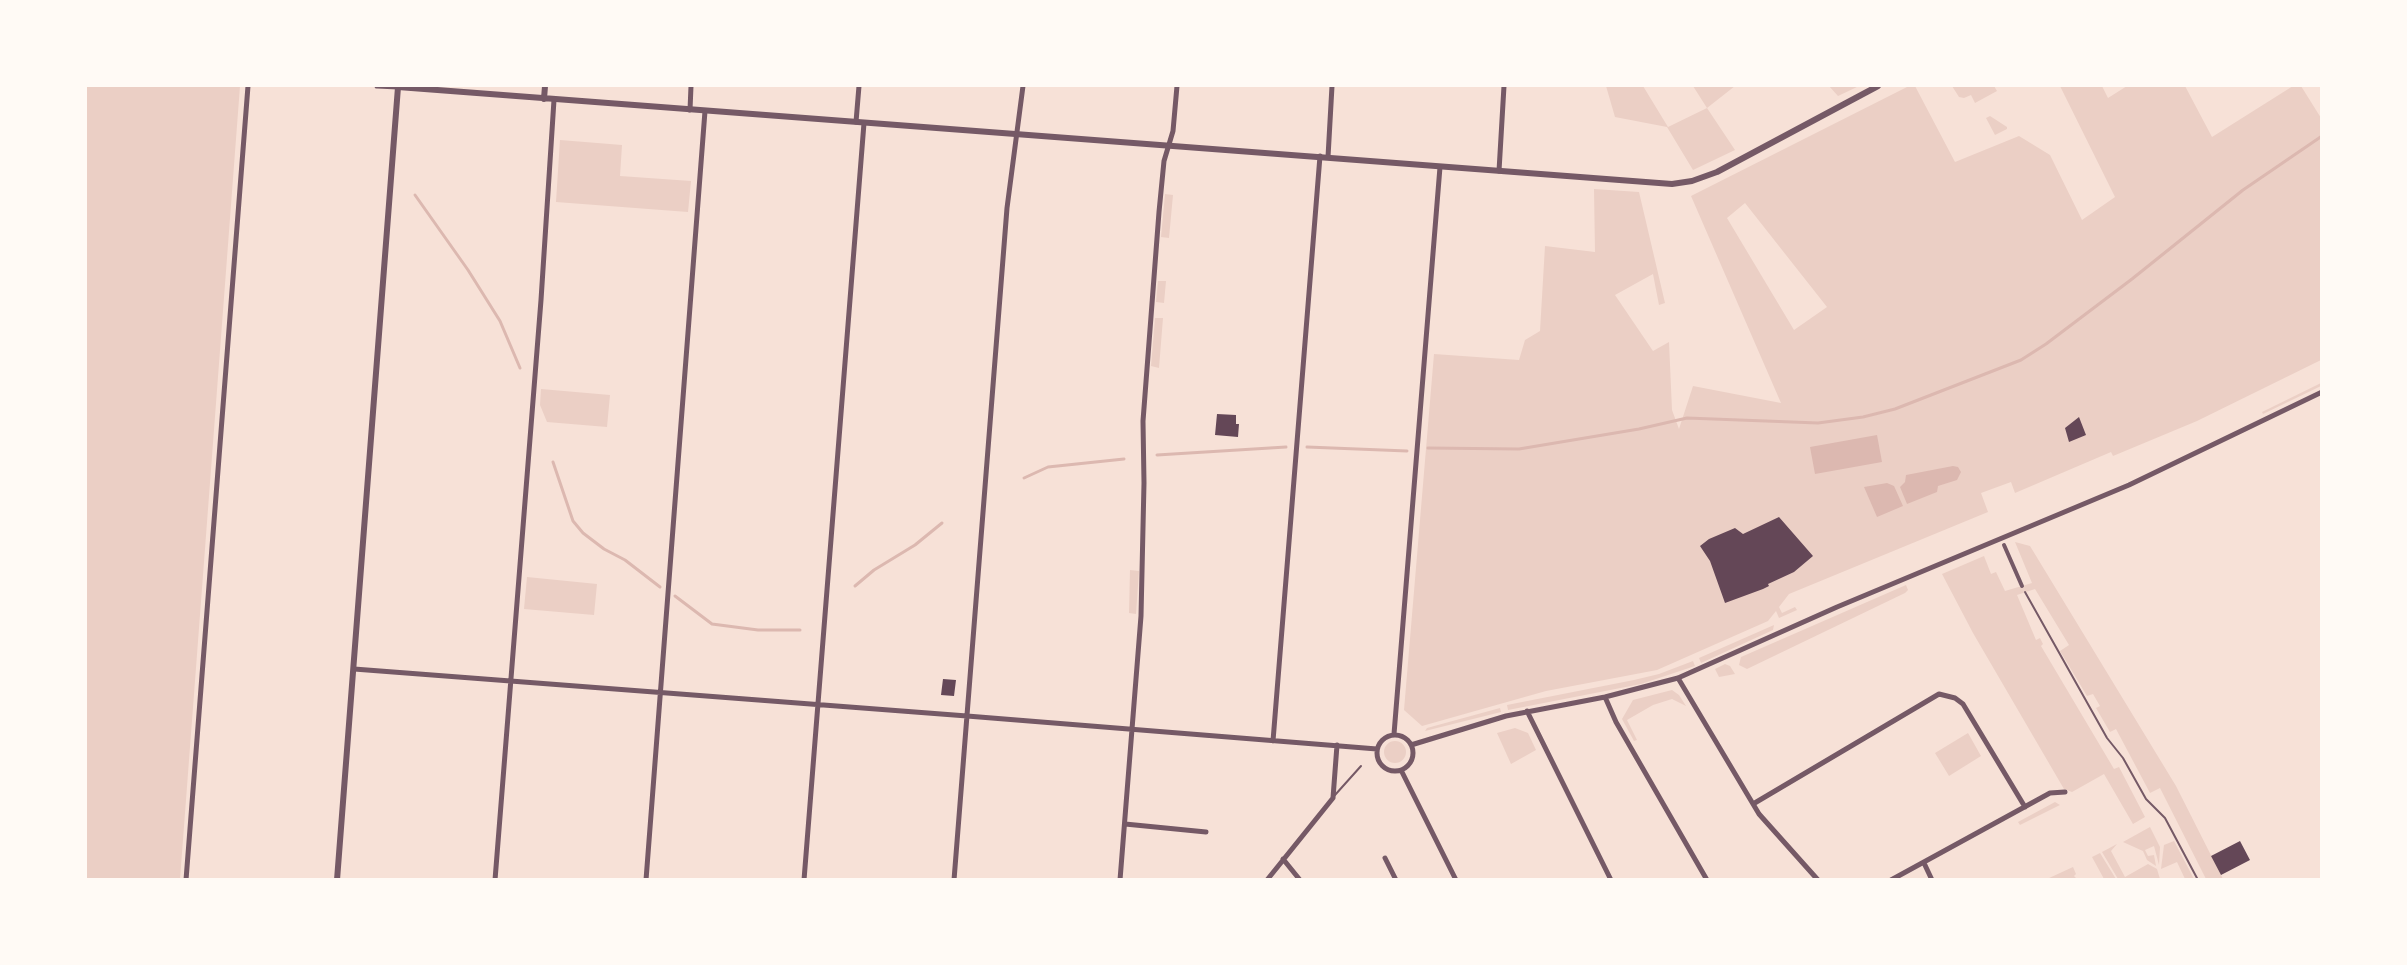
<!DOCTYPE html>
<html>
<head>
<meta charset="utf-8">
<style>
	body { margin:0 }
	#map { position:relative; width:2407px; height:965px; overflow:hidden; background:#f7e1d7; font-family:"PT Sans",sans-serif }
	canvas { display:block }
	.frame { position:absolute; inset:0; border:87px solid #fffaf5; pointer-events:none }
</style>
</head>
<body>
<div id="map">
<canvas width="2407" height="965"></canvas>
<div class="frame"></div>
</div>
<script>
const ctx = document.querySelector('canvas').getContext('2d');
ctx.lineJoin = 'round';
function fillPath(path, color) {
  ctx.fillStyle = color;
  ctx.fill(path, 'evenodd');
}
function shape(rows) {
  const path = new Path2D();
  for (const r of rows) {
    if (r.length === 3) {
      path.moveTo(r[0] + r[2], r[1]);
      path.arc(r[0], r[1], r[2], 0, 2 * Math.PI);
      continue;
    }
    path.moveTo(r[0], r[1]);
    for (let i = 2; i < r.length; i += 2) path.lineTo(r[i], r[i + 1]);
  }
  return path;
}
function trace(path, color, width, dash) {
  ctx.strokeStyle = color;
  ctx.lineWidth = width;
  ctx.lineCap = dash ? 'butt' : 'round';
  ctx.setLineDash(dash || []);
  ctx.stroke(path);
}
const green = shape([
	[86,86,240,86,180,879,86,879],
	[1606,86,1643,86,1668,127,1707,108,1693,86,1735,86,1707,108,1735,150,1693,170,1667,127,1615,117],
	[1829,86,1859,86,1838,96],
	[1909,86,1915,86,1955,162,2019,136,2050,155,2082,220,2115,197,2060,86,2102,86,2108,98,2127,86,2185,86,2212,137,2293,86,2301,86,2321,118,2321,360,2197,421,2113,456,2111,452,2015,493,2011,482,1981,493,1988,512,1789,594,1779,607,1782,613,1795,607,1797,610,1779,618,1776,611,1768,621,1657,670,1546,691,1422,726,1404,710,1434,354,1519,360,1525,340,1540,331,1545,246,1595,252,1594,189,1639,192,1665,303,1659,305,1653,274,1615,295,1653,351,1669,342,1672,410,1679,429,1693,386,1781,403,1691,196],
	[1745,203,1827,307,1794,330,1727,218],
	[1952,86,1994,86,1997,91,1975,103,1971,95,1964,98,1959,97],
	[1990,116,2007,127,2007,129,1995,135,1986,118],
	[560,140,622,145,620,176,691,181,688,212,556,202],
	[1165,194,1173,195,1169,238,1161,237],
	[1158,281,1166,281,1164,303,1156,302],
	[1155,318,1163,318,1159,368,1151,366],
	[2321,383,2321,386,2263,414,2262,412],
	[541,389,610,395,607,427,547,422,540,405],
	[2015,542,2030,546,2176,786,2223,879,2206,879,2160,788,2150,793,2116,729,2110,732,2096,708,2100,706,2093,694,2087,696,2060,651,2069,645,2035,589,2017,595,2036,640,2040,638,2043,644,2041,646,2114,769,2119,767,2145,817,2133,824,2104,774,2072,792,2064,789,1973,633,1942,574,1984,556,1991,574,1996,572,2005,591,2032,583],
	[1130,570,1139,571,1136,614,1129,613],
	[527,577,597,584,594,615,524,609],
	[1906,585,1908,590,1905,593,1747,669,1739,665,1741,657],
	[1774,625,1773,630,1701,663,1699,658],
	[1693,661,1695,666,1641,684,1508,710,1507,705,1634,680,1659,674],
	[1725,664,1730,666,1735,674,1719,677,1715,669],
	[1672,690,1679,695,1686,706,1672,699,1653,705,1627,720,1637,740,1634,741,1622,719,1633,700],
	[1500,708,1501,712,1425,731,1427,728],
	[1515,728,1528,733,1536,750,1511,764,1497,733],
	[1968,733,1981,756,1949,776,1935,753],
	[1395,752,11],
	[2055,802,2060,805,2020,825,2018,822],
	[2150,827,2160,847,2159,865,2154,846,2145,850,2148,856,2154,855,2156,866,2147,860,2143,851,2123,842],
	[2174,841,2194,879,2185,879,2177,862,2161,869,2164,845],
	[2117,844,2111,851,2125,877,2148,864,2157,869,2160,879,2118,879,2102,852],
	[2100,853,2116,879,2104,879,2092,857],
	[2073,867,2076,874,2074,876,2077,879,2047,879]
]);
const water = shape([
	[1877,435,1882,462,1815,474,1810,447],
	[1953,466,1958,467,1961,472,1957,480,1938,486,1937,492,1907,504,1900,487,1905,482,1906,475],
	[1887,483,1894,486,1903,506,1877,517,1864,487]
]);
const stream = shape([
	[415,195,468,270,500,321,520,368],
	[1307,447,1407,451],
	[1428,448,1519,449,1639,429,1687,418,1818,423,1863,417,1895,409,2021,360,2046,344,2132,279,2243,190,2322,136],
	[1157,455,1286,447],
	[553,462,573,521,583,533,604,549,625,560,660,587],
	[1024,478,1048,467,1124,459],
	[855,586,874,570,915,545,942,523],
	[675,596,712,624,758,630,800,630]
]);
const building = shape([
	[1217,414,1236,415,1236,424,1239,424,1238,437,1215,435],
	[2079,417,2086,435,2069,442,2065,428],
	[1779,517,1813,556,1794,572,1768,584,1769,586,1763,589,1725,603,1710,561,1700,546,1709,539,1735,528,1743,534],
	[943,679,956,680,954,696,941,695],
	[2240,841,2250,860,2221,875,2211,856]
]);
const service = shape([
	[2025,592,2107,738,2123,758,2146,799,2165,818,2198,880],
	[1335,795,1361,766]
]);
const pedestrian = shape([
	[2004,545,2022,586]
]);
const minor = shape([
	[377,86,398,87],
	[690,110,691,86],
	[856,122,859,86],
	[1328,157,1332,86],
	[1499,171,1504,86],
	[354,669,967,716,1377,749],
	[1678,678,1759,814,1818,880],
	[1605,697,1616,722,1707,880],
	[1527,711,1611,880],
	[1394,734,1440,167],
	[1395,753,18],
	[1273,741,1320,156],
	[1411,745,1506,716,1605,697,1678,678,1837,607,2129,485,2322,392],
	[1401,770,1456,880],
	[1753,804,1939,694,1955,698,1963,704,2025,807],
	[1125,824,1206,832],
	[1385,858,1396,880],
	[1283,859,1300,880],
	[1924,863,1932,880],
	[186,880,248,86],
	[495,880,541,300,554,100],
	[646,880,705,111],
	[804,880,864,123],
	[954,880,1007,208,1023,86],
	[1120,880,1141,616,1144,483,1143,421,1159,212,1164,161,1173,131,1177,86],
	[1267,880,1333,798,1337,745],
	[1891,880,2050,793,2065,792]
]);
const tertiary = shape([
	[544,99,545,86],
	[337,880,398,87,1672,184,1692,181,1717,172,1878,86]
]);
fillPath(green, '#ebcfc5');
fillPath(water, '#dcb8b0');
trace(stream, '#dcb8b0', 3);
fillPath(building, '#644757');
trace(service, '#755966', 2);
trace(pedestrian, '#755966', 4);
trace(minor, '#755966', 5);
trace(tertiary, '#755966', 6);
</script>
</body>
</html>
